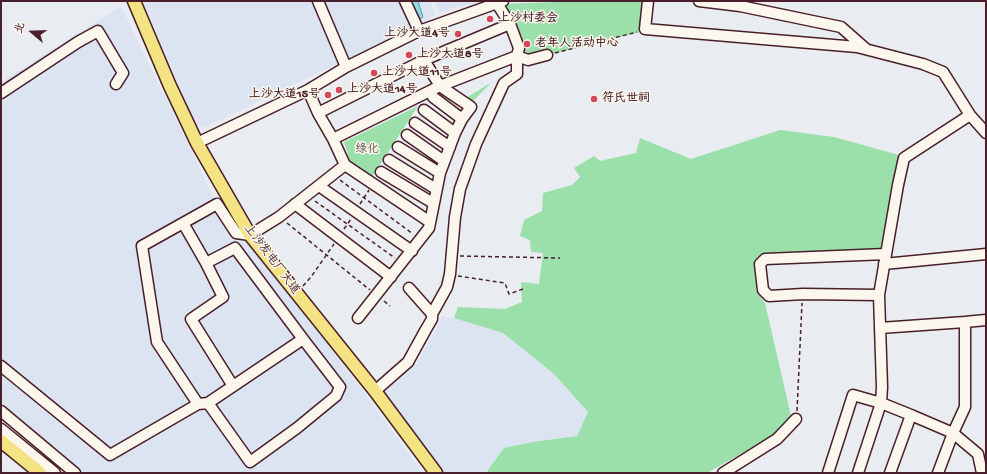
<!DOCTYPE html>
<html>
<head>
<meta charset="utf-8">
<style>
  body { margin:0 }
  #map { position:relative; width:987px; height:474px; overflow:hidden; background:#e9ecf0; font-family:"Gochi Hand","LXGW WenKai TC",sans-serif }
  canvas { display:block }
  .frame { position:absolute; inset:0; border:2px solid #4a1f2b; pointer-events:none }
  .north { position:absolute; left:12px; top:12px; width:40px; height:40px; -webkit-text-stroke:3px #fbf7ec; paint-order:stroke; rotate:289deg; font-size:11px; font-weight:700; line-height:16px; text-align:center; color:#4a1f2b }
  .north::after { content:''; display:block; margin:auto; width:14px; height:18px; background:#4a1f2b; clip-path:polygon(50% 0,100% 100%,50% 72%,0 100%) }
</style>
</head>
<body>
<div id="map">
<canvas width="987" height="474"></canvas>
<div class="frame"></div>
<div class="north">北</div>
</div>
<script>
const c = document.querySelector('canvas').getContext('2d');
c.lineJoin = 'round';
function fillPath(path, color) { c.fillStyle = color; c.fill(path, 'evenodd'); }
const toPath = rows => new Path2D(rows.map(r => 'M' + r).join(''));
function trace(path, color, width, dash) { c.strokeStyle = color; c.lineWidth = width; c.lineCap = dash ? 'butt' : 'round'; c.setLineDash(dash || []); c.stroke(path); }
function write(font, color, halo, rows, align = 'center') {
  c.font = font + ' "Gochi Hand","LXGW WenKai TC",sans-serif'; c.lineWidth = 3; c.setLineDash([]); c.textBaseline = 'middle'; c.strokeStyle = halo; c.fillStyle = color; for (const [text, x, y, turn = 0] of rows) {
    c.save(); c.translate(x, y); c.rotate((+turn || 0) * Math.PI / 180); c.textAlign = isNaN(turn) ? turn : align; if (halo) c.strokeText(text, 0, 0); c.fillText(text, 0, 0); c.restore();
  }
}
const built = toPath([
  [143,1,430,1,435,15,428,20,203,128,197,127],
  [434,1,481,1,439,13],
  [121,6,213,196,364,392,423,473,77,473,1,408,1,82],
  [441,316,454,318,503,333,554,374,588,412,577,436,533,442,488,470,488,473,445,473,384,393,417,363,441,320]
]);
const green = toPath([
  [584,1,648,1,645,29,640,32,528,60,517,56,500,4],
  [492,82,472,102,466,98],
  [418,106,372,177,350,161,344,142],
  [780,130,834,137,899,155,893,182,881,251,761,256,756,261,756,291,765,303,791,416,772,436,707,473,488,473,488,470,504,448,533,442,577,436,588,412,554,374,503,333,454,318,458,307,505,309,522,302,521,282,539,284,543,253,531,252,530,240,520,236,524,220,542,211,543,193,572,185,580,177,574,168,594,156,600,161,636,153,640,138,691,159]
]);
const water = toPath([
  [411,1,418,1,423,17,420,19,411,1]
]);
const path = toPath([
  [555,53,637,32],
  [340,180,413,234],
  [315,201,395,258],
  [360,204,369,190],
  [287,223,370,290],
  [344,229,351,219],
  [460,256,560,258],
  [458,276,505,283,509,294,523,289],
  [303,286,311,277,334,244],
  [384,301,390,306],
  [797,411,802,303]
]);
const minor = toPath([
  [318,1,346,67],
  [405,1,419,31],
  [648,1,645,29,857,47,923,64,943,72,970,115,986,133],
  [699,1,740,6,841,27,866,49],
  [1,93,78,42,98,31,123,73,116,84],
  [433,97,462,119],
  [424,110,455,133],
  [318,113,424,60,510,24],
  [415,123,450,147],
  [407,135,444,161],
  [333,139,440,86,517,56,528,60,547,55],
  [197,143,308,90,346,67,419,31,503,1],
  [398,147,440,173],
  [389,160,436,189],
  [345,165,430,222],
  [381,172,433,203],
  [319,186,412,251],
  [295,204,391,277],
  [183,223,206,263],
  [884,264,986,254],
  [409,288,432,314],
  [879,295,803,294,769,296,763,290,760,264,765,259,886,254],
  [358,318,429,228,440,173,455,133,462,119,471,107,440,86,424,60],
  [965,322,986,320],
  [880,328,965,322,965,407,953,433,978,454,982,473],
  [1,366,110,455,198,404,157,342,142,246,217,204,236,233,250,235,279,217,345,165,333,139,318,113,308,90],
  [375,391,408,362,425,331,432,319,432,314,447,287,450,274,455,217,460,189,476,144,504,83,517,74,517,56,519,48,510,24,498,5,498,1],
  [208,403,250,462,297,428,336,396,340,387,303,339],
  [198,404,208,403,303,339,235,248,206,263,223,297,191,319,233,386],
  [1,411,75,473],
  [911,415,953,433,938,473],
  [1,429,55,473],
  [723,473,777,439,796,419],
  [828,473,853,395,881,403,911,415,890,473],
  [858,473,881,403,882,387,879,295,898,185,904,158,970,115]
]);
const major = toPath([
  [134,1,170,86,197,143,250,235,375,391,436,473],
  [1,441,40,473]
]);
const markers = [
  [490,19,4,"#d1495b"],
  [458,34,4,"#d1495b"],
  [527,44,4,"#d1495b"],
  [409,55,4,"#d1495b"],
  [374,73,4,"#d1495b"],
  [339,90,4,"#d1495b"],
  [328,95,4,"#d1495b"],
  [594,99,4,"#d1495b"]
];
const poiNames = [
  ["上沙村委会",498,19],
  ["上沙大道4号",450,34,"right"],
  ["老年人活动中心",535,44],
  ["上沙大道8号",417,55],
  ["上沙大道11号",382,73],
  ["上沙大道14号",347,90],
  ["上沙大道15号",320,95,"right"],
  ["符氏世祠",602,99]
];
const parkNames = [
  ["绿化",367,150]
];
const streetNames = [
  ["上沙发电厂大道",271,260,53]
];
fillPath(built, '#dce4f2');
fillPath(green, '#9bdfab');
fillPath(water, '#8cdce7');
trace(water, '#72909c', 1);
trace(minor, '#4a1f2b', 13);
trace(major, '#4a1f2b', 15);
trace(path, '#4a1f2b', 1.5, [4, 3]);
trace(minor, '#fbf7ec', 10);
trace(major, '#f4e382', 12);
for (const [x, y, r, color] of markers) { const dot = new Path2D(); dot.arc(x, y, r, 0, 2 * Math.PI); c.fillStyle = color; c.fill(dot); trace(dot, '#fbf7ec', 1.5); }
write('bold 12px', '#4a1f2b', '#fbf7ec', poiNames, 'left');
write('12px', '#5e4f4b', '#fbf7ec', parkNames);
write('12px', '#4a1f2b', '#fbf7ec', streetNames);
</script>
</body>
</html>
